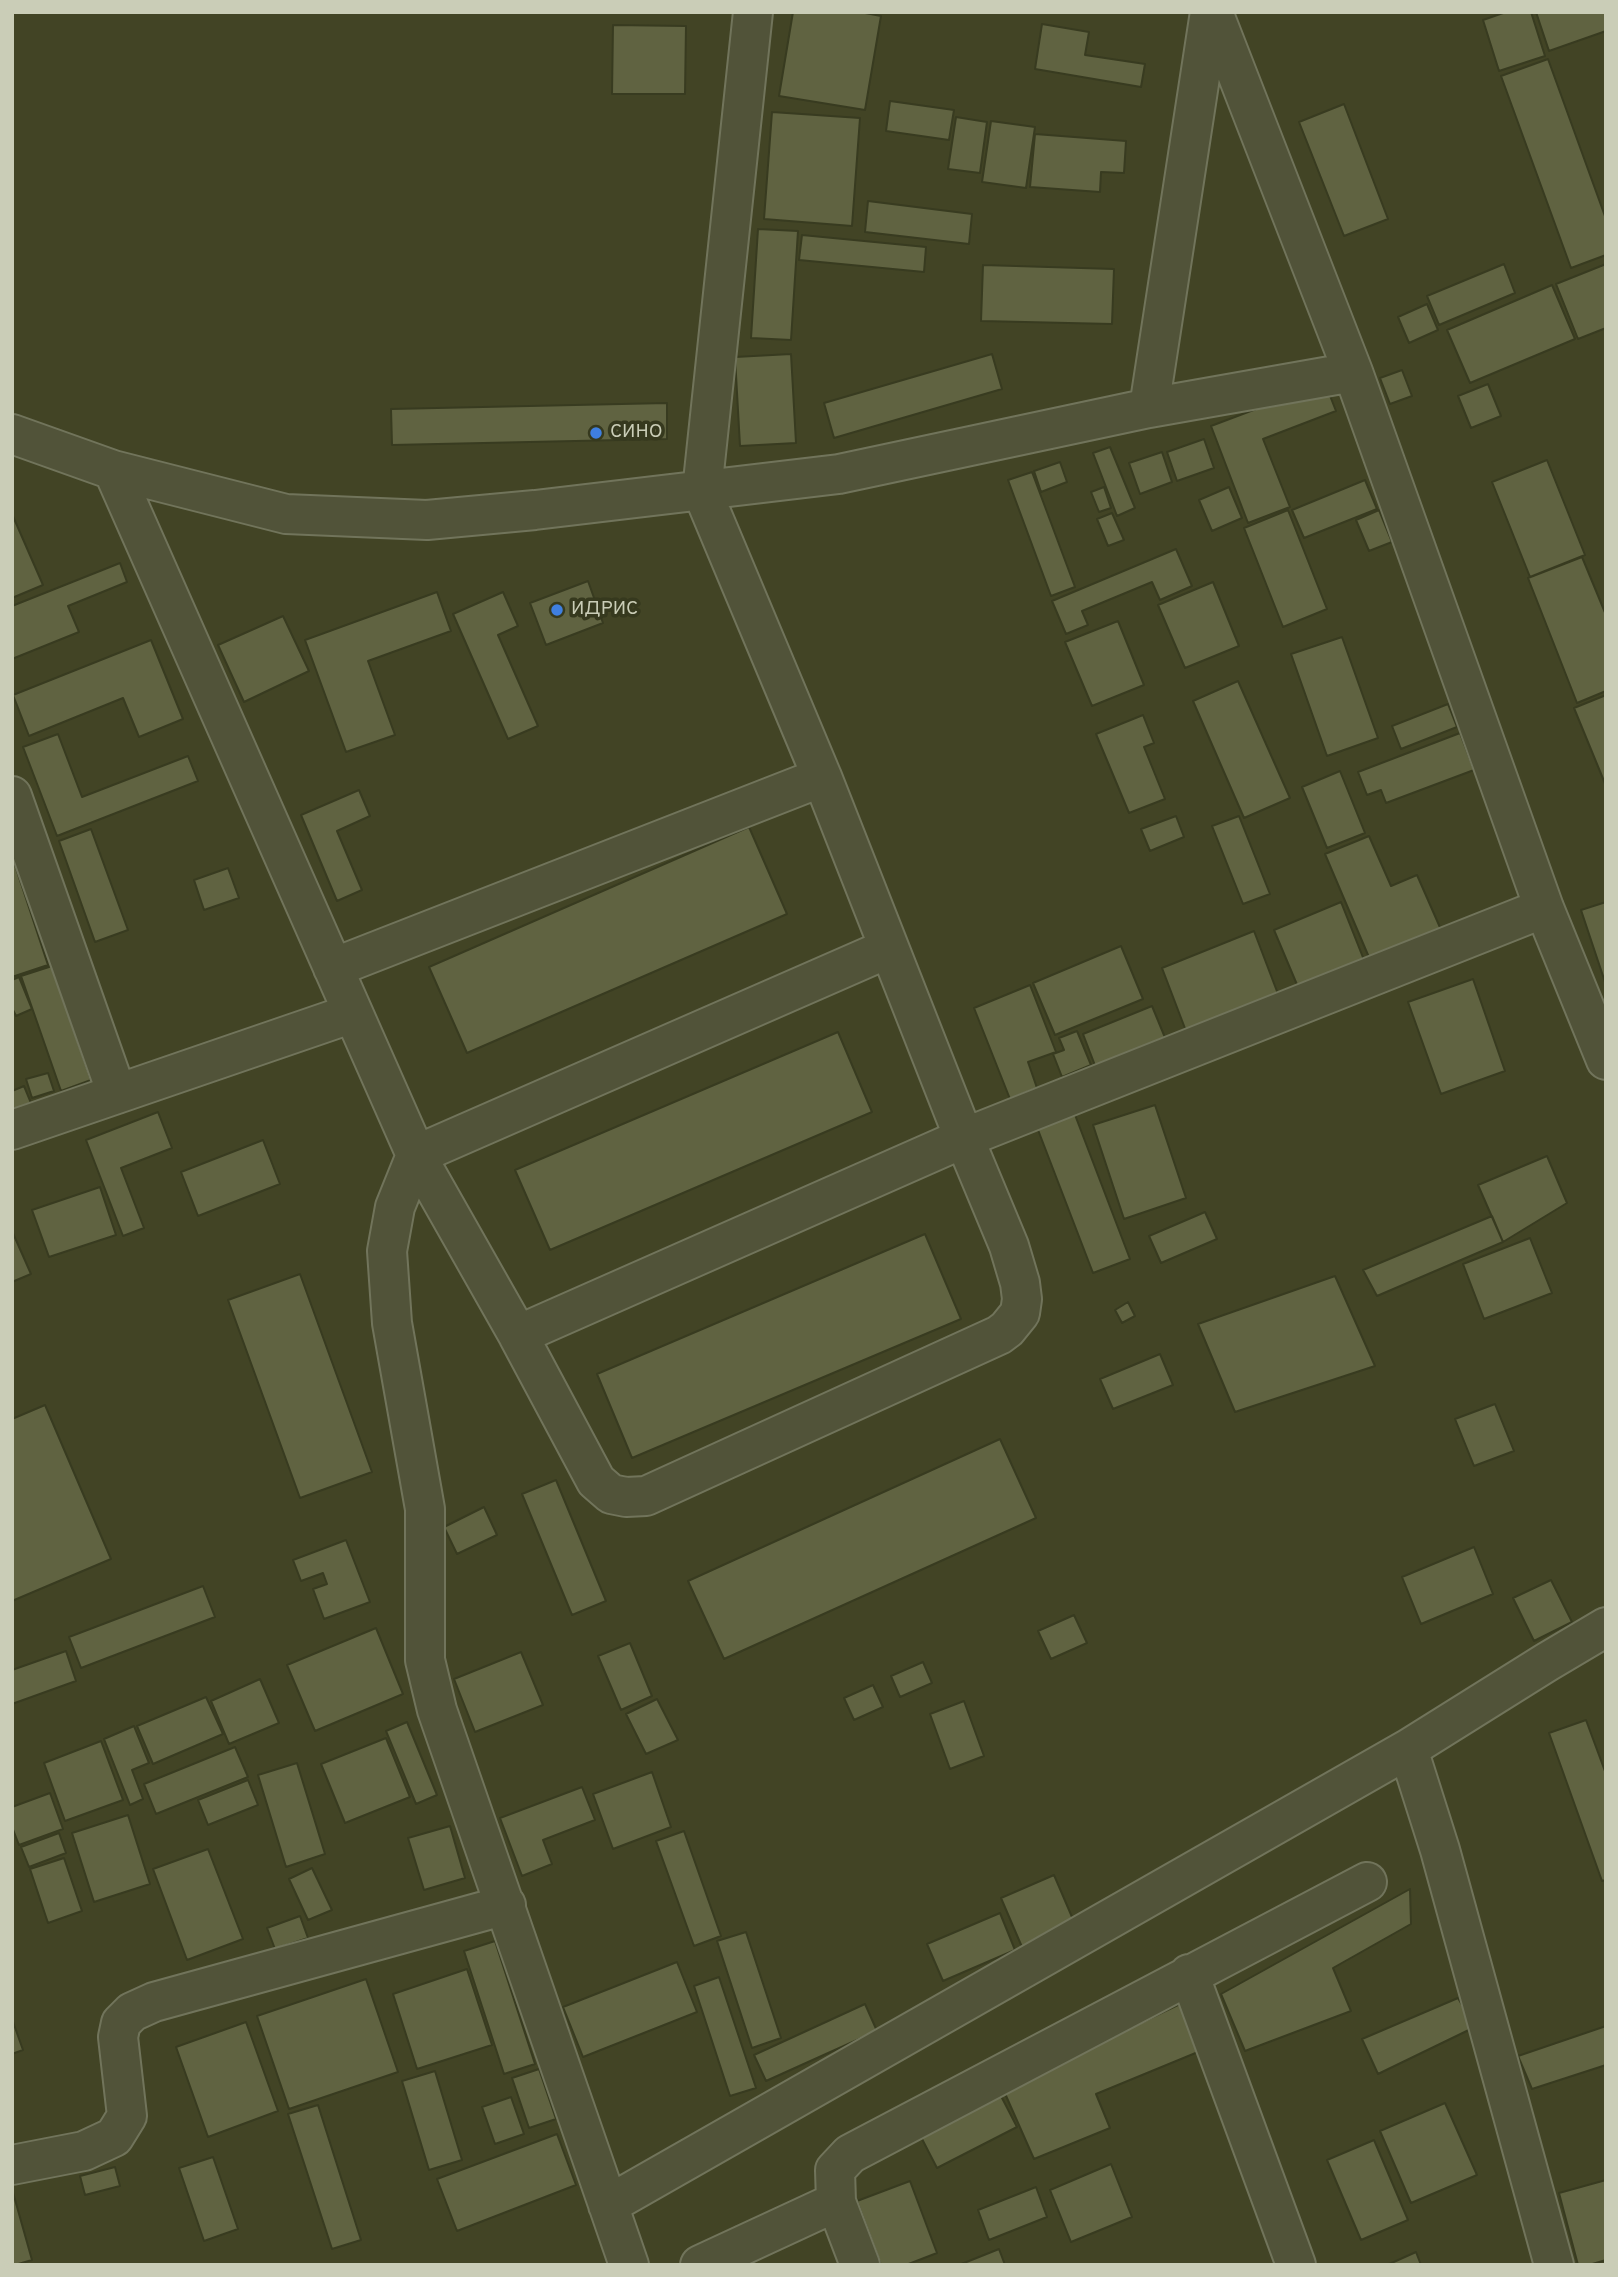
<!DOCTYPE html>
<html>
<head>
<meta charset="utf-8">
<style>
  body { margin:0 }
  #map { position:relative; width:1618px; height:2277px; overflow:hidden; background:#424425; font-family:Overpass,sans-serif }
  canvas { display:block }
  .frame { position:absolute; inset:0; border:14px solid #cacdb7; pointer-events:none }
</style>
</head>
<body>
<div id="map">
<canvas width="1618" height="2277"></canvas>
<div class="frame"></div>
</div>
<script>
const c = document.querySelector('canvas').getContext('2d');
c.lineJoin = 'round';
function fillPath(path, color) { c.fillStyle = color; c.fill(path, 'evenodd'); }
const toPath = rows => new Path2D(rows.map(r => 'M' + r).join(''));
function trace(path, color, width, dash) { c.strokeStyle = color; c.lineWidth = width; c.lineCap = dash ? 'butt' : 'round'; c.setLineDash(dash || []); c.stroke(path); }
function write(font, color, halo, rows, align = 'center') {
  c.font = font + ' Overpass,sans-serif'; c.lineWidth = 7; c.setLineDash([]); c.textBaseline = 'middle'; c.strokeStyle = halo; c.fillStyle = color; for (const [text, x, y, turn = 0] of rows) {
    c.save(); c.translate(x, y); c.rotate((+turn || 0) * Math.PI / 180); c.textAlign = isNaN(turn) ? turn : align; if (halo) c.strokeText(text, 0, 0); c.fillText(text, 0, 0); c.restore();
  }
}
const building = toPath([
  [793,12,860,12,881,16,865,110,779,96,793,12],
  [1506,12,1531,12,1545,56,1499,71,1483,20,1506,12],
  [1536,12,1606,12,1606,31,1549,51,1536,12],
  [1042,24,1089,32,1085,55,1145,64,1141,87,1035,69,1042,24],
  [613,25,686,26,685,94,612,94,613,25],
  [1548,59,1606,219,1606,255,1571,268,1501,76,1548,59],
  [890,101,954,110,949,140,886,131,890,101],
  [1344,104,1388,219,1344,236,1299,122,1344,104],
  [772,112,860,118,852,226,764,219,772,112],
  [956,117,987,122,980,173,948,169,956,117],
  [991,121,1035,127,1026,188,982,182,991,121],
  [1035,134,1126,141,1124,173,1101,172,1100,192,1030,187,1035,134],
  [868,201,972,214,969,244,865,232,868,201],
  [758,229,798,231,791,340,751,338,758,229],
  [802,235,926,247,924,272,799,260,802,235],
  [1504,264,1515,293,1439,325,1427,296,1504,264],
  [1606,264,1606,328,1578,339,1556,284,1606,264],
  [983,265,1114,269,1112,324,981,321,983,265],
  [1552,285,1575,339,1470,383,1447,330,1552,285],
  [1427,304,1438,330,1409,343,1398,317,1427,304],
  [791,354,796,443,740,446,735,357,791,354],
  [992,354,1002,389,834,438,824,403,992,354],
  [1402,370,1412,396,1390,404,1380,378,1402,370],
  [1325,383,1336,411,1263,439,1290,507,1248,523,1211,426,1325,383],
  [1488,384,1501,416,1471,428,1458,396,1488,384],
  [667,403,667,439,392,445,391,409,667,403],
  [1204,439,1214,468,1177,481,1167,452,1204,439],
  [1110,447,1135,508,1117,516,1093,453,1110,447],
  [1162,452,1172,482,1140,494,1129,463,1162,452],
  [1547,460,1585,555,1530,577,1492,482,1547,460],
  [1060,462,1067,482,1041,492,1034,471,1060,462],
  [1032,472,1075,587,1051,596,1008,480,1032,472],
  [1365,480,1377,509,1304,538,1292,510,1365,480],
  [1104,487,1111,508,1099,512,1091,492,1104,487],
  [1229,487,1242,518,1212,531,1199,500,1229,487],
  [1288,510,1327,609,1283,627,1244,528,1288,510],
  [1379,510,1392,542,1369,551,1356,520,1379,510],
  [1112,513,1124,540,1108,546,1097,519,1112,513],
  [12,514,43,585,12,598,12,514],
  [1176,549,1192,586,1160,600,1152,582,1082,611,1088,625,1066,634,1052,601,1176,549],
  [1582,557,1606,615,1606,691,1577,703,1528,578,1582,557],
  [120,563,127,582,68,606,79,632,12,659,12,606,120,563],
  [588,581,603,623,546,645,530,603,588,581],
  [1213,582,1239,646,1185,668,1158,605,1213,582],
  [437,592,451,631,368,661,395,735,346,752,305,640,437,592],
  [503,592,518,626,498,635,538,726,508,739,453,614,503,592],
  [283,616,309,671,244,702,218,645,283,616],
  [1118,621,1144,685,1092,706,1065,642,1118,621],
  [1342,637,1378,738,1327,756,1291,654,1342,637],
  [151,640,183,719,139,737,123,698,29,736,13,695,151,640],
  [1238,681,1290,798,1244,818,1193,701,1238,681],
  [1606,695,1606,786,1574,708,1606,695],
  [1448,704,1457,727,1401,749,1392,726,1448,704],
  [1143,715,1154,743,1144,747,1165,799,1129,813,1096,734,1143,715],
  [1460,733,1474,770,1386,803,1381,790,1367,795,1358,772,1460,733],
  [58,734,82,797,188,756,198,781,57,836,23,747,58,734],
  [1340,771,1365,833,1327,848,1302,787,1340,771],
  [359,790,370,816,337,831,362,890,337,901,301,815,359,790],
  [1176,816,1184,837,1150,851,1141,829,1176,816],
  [1239,816,1270,894,1243,904,1212,826,1239,816],
  [749,827,787,914,467,1053,429,967,749,827],
  [91,829,128,930,95,942,59,841,91,829],
  [1369,836,1391,886,1417,875,1442,932,1371,962,1325,854,1369,836],
  [12,856,48,965,12,977,12,856],
  [228,868,239,898,204,910,194,880,228,868],
  [1341,902,1364,960,1298,987,1274,930,1341,902],
  [1606,902,1606,982,1605,982,1581,910,1606,902],
  [1254,931,1278,994,1186,1031,1162,968,1254,931],
  [1121,946,1143,999,1055,1035,1033,983,1121,946],
  [52,966,91,1080,61,1091,21,976,52,966],
  [19,977,32,1009,16,1016,12,1008,12,980,19,977],
  [1473,979,1505,1071,1441,1094,1408,1002,1473,979],
  [1030,985,1056,1052,1028,1062,1037,1088,1010,1099,974,1008,1030,985],
  [1152,1006,1166,1040,1096,1068,1083,1034,1152,1006],
  [1077,1031,1091,1065,1062,1077,1053,1054,1064,1050,1059,1038,1077,1031],
  [838,1032,872,1112,550,1250,515,1170,838,1032],
  [48,1073,54,1091,32,1098,26,1079,48,1073],
  [24,1086,31,1103,12,1110,12,1091,24,1086],
  [1155,1105,1186,1198,1124,1219,1093,1125,1155,1105],
  [1072,1107,1130,1259,1093,1273,1035,1122,1072,1107],
  [158,1112,172,1148,121,1168,144,1228,123,1236,86,1140,158,1112],
  [263,1140,280,1184,198,1216,181,1172,263,1140],
  [1547,1156,1567,1203,1503,1242,1478,1185,1547,1156],
  [100,1187,116,1235,49,1257,32,1210,100,1187],
  [1205,1212,1217,1239,1161,1263,1149,1236,1205,1212],
  [1492,1216,1503,1242,1377,1296,1363,1270,1492,1216],
  [12,1231,31,1274,12,1282,12,1231],
  [925,1234,961,1319,632,1458,597,1374,925,1234],
  [1530,1238,1552,1293,1484,1319,1463,1264,1530,1238],
  [300,1274,372,1472,300,1498,228,1300,300,1274],
  [1335,1276,1375,1366,1235,1412,1198,1324,1335,1276],
  [1128,1302,1135,1316,1122,1323,1115,1310,1128,1302],
  [1160,1354,1173,1385,1113,1409,1100,1379,1160,1354],
  [1495,1404,1514,1451,1474,1466,1455,1419,1495,1404],
  [45,1405,111,1559,12,1601,12,1419,45,1405],
  [1000,1439,1036,1518,724,1659,688,1581,1000,1439],
  [556,1480,606,1601,572,1615,522,1494,556,1480],
  [484,1507,497,1535,457,1554,444,1527,484,1507],
  [346,1540,370,1602,324,1619,313,1589,327,1584,323,1573,301,1581,293,1560,346,1540],
  [1474,1547,1493,1594,1421,1624,1402,1577,1474,1547],
  [1551,1580,1572,1622,1534,1641,1513,1598,1551,1580],
  [203,1586,215,1617,81,1668,69,1637,203,1586],
  [1074,1615,1087,1643,1051,1659,1038,1631,1074,1615],
  [376,1628,403,1694,315,1731,287,1665,376,1628],
  [630,1643,652,1696,621,1710,598,1656,630,1643],
  [66,1651,76,1681,12,1704,12,1670,66,1651],
  [521,1652,543,1705,475,1732,454,1679,521,1652],
  [923,1662,932,1683,900,1697,891,1676,923,1662],
  [260,1679,279,1723,229,1744,211,1701,260,1679],
  [873,1685,883,1707,854,1720,844,1698,873,1685],
  [206,1697,223,1734,153,1764,137,1726,206,1697],
  [657,1699,678,1740,646,1754,626,1714,657,1699],
  [964,1701,984,1756,950,1769,930,1714,964,1701],
  [1586,1720,1606,1774,1606,1880,1602,1881,1549,1733,1586,1720],
  [407,1722,437,1795,416,1804,386,1731,407,1722],
  [134,1726,149,1763,132,1770,143,1799,130,1805,104,1739,134,1726],
  [386,1738,410,1797,345,1823,321,1764,386,1738],
  [101,1741,123,1800,65,1821,44,1763,101,1741],
  [235,1747,248,1777,156,1814,144,1784,235,1747],
  [297,1763,325,1854,286,1867,258,1775,297,1763],
  [652,1772,671,1827,613,1849,593,1794,652,1772],
  [248,1780,258,1805,208,1825,198,1800,248,1780],
  [582,1787,595,1820,543,1840,552,1864,522,1876,500,1818,582,1787],
  [50,1793,63,1829,19,1845,12,1827,12,1807,50,1793],
  [128,1815,150,1884,94,1902,72,1833,128,1815],
  [450,1826,465,1878,424,1890,408,1838,450,1826],
  [684,1831,721,1936,694,1946,656,1841,684,1831],
  [59,1833,66,1853,29,1867,21,1847,59,1833],
  [208,1849,243,1939,187,1960,153,1869,208,1849],
  [64,1858,82,1911,48,1923,30,1869,64,1858],
  [312,1868,332,1910,308,1920,289,1879,312,1868],
  [1054,1875,1075,1924,1022,1947,1001,1898,1054,1875],
  [1410,1889,1411,1924,1333,1968,1351,2011,1245,2051,1221,1994,1410,1889],
  [1000,1913,1015,1950,943,1981,927,1944,1000,1913],
  [300,1916,308,1938,275,1949,267,1928,300,1916],
  [746,1932,781,2038,752,2048,717,1941,746,1932],
  [495,1941,535,2064,504,2074,464,1951,495,1941],
  [677,1962,697,2012,583,2057,563,2007,677,1962],
  [467,1969,492,2045,417,2069,393,1994,467,1969],
  [719,1977,756,2088,730,2096,694,1986,719,1977],
  [366,1979,398,2072,289,2109,257,2016,366,1979],
  [1458,1998,1475,2027,1378,2074,1362,2039,1458,1998],
  [865,2004,877,2031,766,2081,754,2055,865,2004],
  [1180,2004,1198,2052,1096,2094,1110,2128,1034,2159,1003,2089,1180,2004],
  [12,2019,23,2050,12,2054,12,2019],
  [246,2022,278,2111,208,2137,176,2047,246,2022],
  [1606,2026,1606,2065,1532,2089,1518,2056,1606,2026],
  [539,2069,556,2119,529,2128,512,2078,539,2069],
  [435,2071,462,2160,429,2170,402,2081,435,2071],
  [1001,2096,1017,2127,937,2168,921,2137,1001,2096],
  [511,2097,524,2134,495,2144,482,2107,511,2097],
  [1445,2103,1477,2175,1411,2203,1380,2131,1445,2103],
  [318,2105,361,2240,332,2249,288,2114,318,2105],
  [557,2134,576,2185,457,2231,437,2179,557,2134],
  [1374,2140,1408,2220,1361,2240,1327,2160,1374,2140],
  [213,2157,238,2229,204,2241,179,2168,213,2157],
  [1111,2164,1132,2217,1071,2242,1050,2190,1111,2164],
  [115,2167,120,2186,85,2195,80,2176,115,2167],
  [1606,2180,1606,2260,1589,2265,1578,2265,1559,2193,1606,2180],
  [910,2181,937,2253,906,2265,881,2265,857,2201,910,2181],
  [1036,2187,1047,2217,989,2240,978,2210,1036,2187],
  [12,2189,32,2260,15,2265,12,2265,12,2189],
  [999,2249,1005,2265,959,2265,999,2249],
  [1416,2252,1421,2265,1387,2265,1416,2252]
]);
const minor = toPath([
  [1213,12,1353,372,1544,908,1606,1060],
  [1149,408,1353,372],
  [12,434,113,470,286,514,427,520,535,510,839,474,1149,408,1210,12],
  [113,470,416,1155,518,1335,596,1481,611,1494,626,1497,646,1496,999,1335,1007,1329,1020,1313,1022,1299,1020,1283,1009,1246,964,1138,822,777,702,491,753,12],
  [12,796,117,1094],
  [333,968,822,777],
  [12,1130,353,1013],
  [518,1335,964,1138,1544,908],
  [1189,1974,1296,2265],
  [12,2165,84,2151,114,2137,127,2116,118,2037,121,2023,132,2012,154,2002,506,1905],
  [836,2202,860,2265],
  [608,2205,1408,1749],
  [629,2265,437,1710,425,1660,425,1509,392,1323,387,1251,395,1207,416,1155,889,948],
  [700,2265,836,2202,835,2170,850,2154,1367,1882],
  [1554,2265,1440,1850,1408,1749,1547,1662,1606,1627]
]);
const markers = [
  [596,433,7,"#3f7fe0"],
  [557,610,7,"#3f7fe0"]
];
const poiNames = [
  ["СИНО",610,433],
  ["ИДРИС",571,610]
];
fillPath(building, '#606341');
trace(building, '#383b20', 2);
trace(minor, '#71745b', 42);
trace(minor, '#515339', 38);
for (const [x, y, r, color] of markers) { const dot = new Path2D(); dot.arc(x, y, r, 0, 2 * Math.PI); c.fillStyle = color; c.fill(dot); trace(dot, '#36391e', 2.5); }
write('19px', '#cacdb7', '#36391e', poiNames, 'left');
</script>
</body>
</html>
